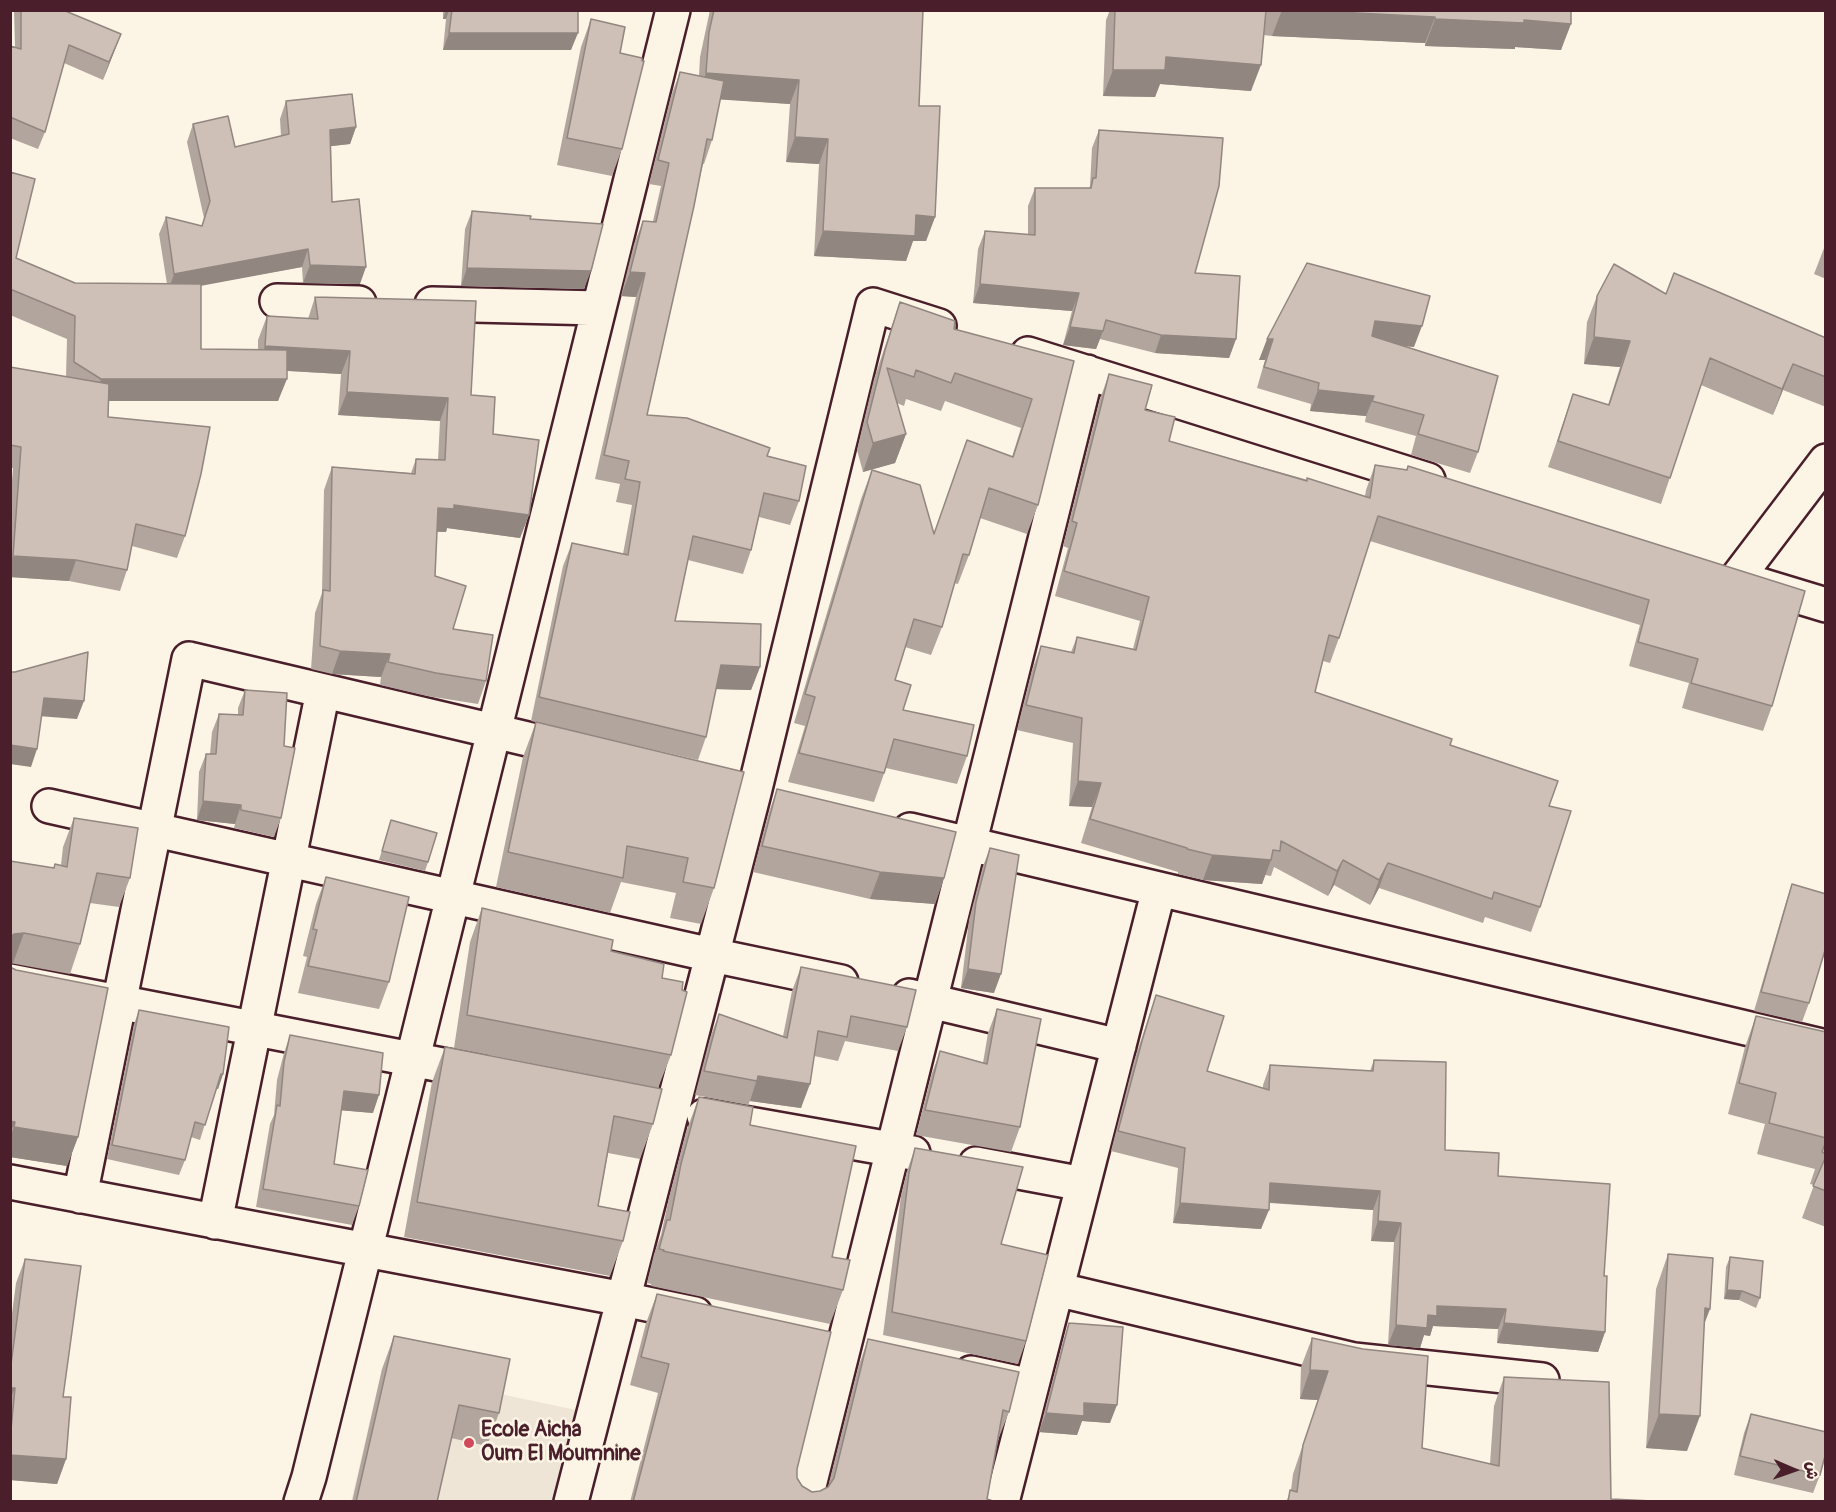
<!DOCTYPE html>
<html>
<head>
<meta charset="utf-8">
<style>
  body { margin:0 }
  #map { position:relative; width:1836px; height:1512px; overflow:hidden; background:#fcf5e5; font-family:Pangolin,"Playpen Sans Arabic",sans-serif }
  canvas { display:block }
  .frame { position:absolute; inset:0; border:12px solid #4a1f2b; pointer-events:none }
  .north { position:absolute; left:1764px; top:1440px; width:60px; height:60px; -webkit-text-stroke:4px #fcf5e5; paint-order:stroke; rotate:92deg; font-size:16px; font-weight:700; line-height:24px; text-align:center; color:#4a1f2b }
  .north::after { content:''; display:block; margin:auto; width:21px; height:27px; background:#4a1f2b; clip-path:polygon(50% 0,100% 100%,50% 72%,0 100%) }
</style>
</head>
<body>
<div id="map">
<canvas width="1836" height="1512"></canvas>
<div class="frame"></div>
<div class="north">ش</div>
</div>
<script>
const c = document.querySelector('canvas').getContext('2d');
c.lineJoin = 'round';
function fillPath(path, color) { c.fillStyle = color; c.fill(path, 'evenodd'); }
const toPath = rows => new Path2D(rows.map(r => 'M' + r).join(''));
function trace(path, color, width, dash) { c.strokeStyle = color; c.lineWidth = width; c.lineCap = dash ? 'butt' : 'round'; c.setLineDash(dash || []); c.stroke(path); }
function write(font, color, halo, rows, align = 'center') {
  c.font = font + ' Pangolin,sans-serif'; c.lineWidth = 5; c.setLineDash([]); c.textBaseline = 'middle'; c.strokeStyle = halo; c.fillStyle = color; for (const [text, x, y, turn = 0] of rows) {
    c.save(); c.translate(x, y); c.rotate((+turn || 0) * Math.PI / 180); c.textAlign = isNaN(turn) ? turn : align; if (halo) c.strokeText(text, 0, 0); c.fillText(text, 0, 0); c.restore();
  }
}
const built = toPath([
  [382,1369,581,1411,559,1501,351,1502]
]);
const minor = toPath([
  [277,301,359,303],
  [432,304,599,308],
  [1028,354,1428,480],
  [1737,578,1826,461],
  [1760,585,1826,605],
  [49,806,712,955,841,982],
  [910,830,1826,1047],
  [10,981,483,1073],
  [909,996,1119,1046],
  [704,1116,913,1153],
  [976,1164,1083,1184],
  [10,1182,623,1299,695,1314],
  [80,1196,189,659,574,750],
  [215,1222,323,691],
  [1056,1289,1354,1360,1542,1380],
  [971,1373,1031,1386],
  [301,1502,309,1477,673,10],
  [571,1502,754,793,873,305,939,326],
  [805,1502,1087,372],
  [1002,1502,1159,889]
]);
const wall = toPath([
  [14,10,63,10,121,34,103,80,64,63,45,132,38,149,10,138,10,46,15,47],
  [443,10,578,10,571,50,443,50,446,19,443,19],
  [710,10,923,10,919,106,935,217,926,241,913,241,906,261,814,256,819,164,786,162,790,104,720,99,712,140,704,164,703,164,647,415,767,456,799,501,790,525,759,517,751,550,743,574,688,560,675,621,760,667,751,690,716,689,706,737,698,760,531,721,563,566,572,543,623,554,632,505,616,502,620,484,595,479,636,297,621,296,634,244,643,221,653,221,661,186,649,184,671,96,680,72,699,76,700,57],
  [1110,10,1571,10,1561,50,1515,47,1515,49,1425,46,1425,43,1272,36,1263,35,1251,91,1160,84,1155,97,1103,96,1106,20],
  [591,19,620,53,642,61,622,149,612,176,557,165,581,47],
  [286,101,356,127,350,144,331,146,332,202,360,284,303,283,302,267,201,285,201,349,258,350,258,340,267,316,308,319,315,297,471,395,493,434,529,515,520,538,447,528,446,532,437,532,435,576,453,629,486,681,478,704,427,696,380,685,381,677,332,674,311,669,315,613,322,593,324,490,332,467,411,473,416,459,438,460,440,421,338,415,341,374,287,371,278,401,109,401,108,417,185,536,177,558,132,546,127,570,120,591,69,581,10,577,10,505,13,468,10,468,10,367,66,377,67,339,10,315,10,172,16,258,75,283,167,284,159,234,166,217,202,226,204,218,187,142,193,124,235,147,281,136,280,119],
  [1099,130,1195,273,1236,339,1229,358,1155,353,1100,339,1096,349,1063,345,1072,311,973,303,978,249,985,231,1028,235,1028,206,1035,188,1089,188,1090,186,1092,148],
  [472,211,530,219,584,289,461,286,465,229],
  [1826,243,1826,279,1814,274],
  [1307,263,1414,347,1402,346,1478,452,1470,473,1411,455,1416,436,1365,422,1366,416,1310,411,1311,404,1257,388,1265,360,1259,360],
  [1666,294,1826,338,1826,407,1783,390,1773,415,1701,385,1661,504,1548,467,1573,394,1608,405,1620,367,1584,364,1587,322,1597,296],
  [900,302,954,329,1074,361,1038,505,1027,534,980,518,969,555,958,584,954,583,942,627,931,655,905,647,895,680,903,710,967,756,957,784,886,768,874,802,788,782,805,726,794,723,861,499,872,470,934,533,1012,457,1021,428,945,401,941,411,906,399,904,406,897,403,906,434,895,463,863,472,857,450,874,379],
  [1109,374,1145,410,1169,441,1365,496,1366,490,1375,465,1805,591,1772,706,1763,731,1682,708,1689,683,1629,666,1640,625,1370,541,1339,638,1330,663,1323,661,1315,692,1450,745,1549,806,1540,907,1531,932,1485,917,1483,923,1379,888,1370,905,1334,885,1328,896,1274,867,1271,876,1265,875,1262,884,1203,880,1178,874,1178,872,1081,843,1092,807,1069,806,1073,743,1017,730,1032,670,1041,646,1071,652,1077,637,1133,649,1140,621,1055,596,1068,548,1063,546,1100,399],
  [245,690,284,746,281,818,274,837,234,828,235,824,197,820,199,772,206,754,210,754,212,732,219,714,238,715,238,708],
  [536,722,744,772,714,888,701,924,670,918,676,893,621,882,610,913,496,887,523,757],
  [777,789,944,878,935,904,870,899,753,872,768,815],
  [74,818,130,878,119,907,90,903,80,944,70,974,10,963,10,861,54,868,55,864,61,865,63,847],
  [391,820,428,862,425,871,379,860],
  [990,848,994,993,961,988,969,920,983,866],
  [326,877,389,982,379,1009,298,993,307,957,303,956,316,904],
  [1792,884,1809,1003,1802,1022,1754,1011,1786,902],
  [482,908,611,951,662,978,671,1055,658,1088,454,1048,470,942],
  [10,967,78,1137,67,1166,10,1157],
  [801,967,907,1027,898,1051,845,1041,838,1061,814,1056,801,1108,750,1101,748,1105,695,1095,710,1038,719,1014,783,1036,792,991],
  [1156,995,1207,1071,1263,1088,1263,1085,1270,1065,1370,1071,1374,1060,1445,1150,1498,1176,1604,1276,1605,1332,1598,1352,1497,1343,1498,1329,1433,1326,1430,1336,1424,1335,1420,1348,1388,1345,1394,1242,1371,1241,1373,1210,1269,1203,1261,1229,1173,1223,1178,1168,1111,1151,1134,1061],
  [997,1009,1020,1127,1011,1152,916,1135,931,1076,940,1051,983,1063,988,1033],
  [139,1010,223,1074,218,1089,216,1088,200,1140,191,1137,185,1160,179,1175,107,1159,134,1024],
  [1756,1016,1826,1032,1826,1227,1802,1218,1814,1185,1810,1184,1815,1169,1757,1154,1765,1124,1728,1114,1745,1047],
  [290,1035,373,1113,341,1110,334,1164,359,1206,352,1225,256,1207,270,1124,274,1115,277,1080,284,1053],
  [445,1047,653,1124,640,1159,608,1153,598,1206,623,1241,610,1276,404,1237,432,1082],
  [699,1097,750,1125,832,1257,843,1290,830,1324,651,1286,651,1284,647,1283,654,1254,661,1235,669,1198,686,1132],
  [915,1148,1001,1244,1026,1341,1018,1364,883,1335,901,1196,907,1171],
  [1668,1254,1687,1451,1646,1448,1656,1289],
  [1730,1257,1760,1298,1756,1308,1739,1300,1724,1299,1726,1267],
  [25,1259,63,1397,66,1459,57,1484,10,1480,10,1329,16,1283],
  [657,1294,797,1469,797,1478,802,1486,812,1492,820,1491,828,1487,858,1368,868,1339,1009,1412,998,1440,987,1499,996,1502,630,1502,658,1393,630,1385,646,1323],
  [1069,1323,1110,1423,1082,1421,1077,1435,1039,1432,1063,1341],
  [394,1336,499,1413,487,1446,451,1438,437,1502,352,1502,382,1369],
  [1312,1338,1422,1448,1490,1464,1494,1406,1504,1377,1611,1499,1674,1502,1286,1502,1291,1490,1293,1474,1318,1400,1300,1399,1301,1367],
  [1751,1414,1820,1475,1813,1493,1734,1475,1744,1433]
]);
const shadedWall = toPath([
  [446,10,449,10,446,19,443,19],
  [1282,10,1299,10,1435,17,1425,43,1272,36],
  [1435,19,1524,20,1571,24,1561,50,1515,47,1515,49,1425,46],
  [449,33,578,33,571,50,443,50],
  [121,34,114,52,103,80,109,62],
  [1166,57,1261,65,1251,91,1160,84,1155,97,1103,96,1113,70],
  [706,73,799,80,790,104,697,98],
  [356,127,350,144,324,147,330,130],
  [795,137,828,139,819,164,786,162],
  [916,215,935,217,926,241,913,241,906,261,814,256,823,231],
  [308,249,302,267,168,292,174,274],
  [310,265,366,267,360,284,303,283],
  [467,268,591,271,584,289,461,286],
  [630,272,645,273,636,297,621,296],
  [980,284,1079,293,1072,311,973,303],
  [1375,321,1422,326,1414,347,1368,342],
  [1070,327,1103,331,1096,349,1063,345],
  [1161,335,1236,339,1229,358,1155,353],
  [1594,337,1630,341,1620,367,1584,364],
  [1267,339,1273,339,1265,360,1259,360],
  [265,346,350,351,341,374,257,369],
  [1793,364,1783,390,1773,415,1782,389],
  [101,379,287,379,278,401,93,401],
  [1318,390,1374,396,1366,416,1310,411],
  [347,392,448,398,440,421,338,415],
  [906,434,895,463,863,472,873,443],
  [454,505,529,515,520,538,447,528,446,532,429,531,438,508],
  [13,556,76,560,69,581,10,577,10,563],
  [340,651,390,654,381,677,332,674],
  [721,665,760,667,751,690,713,689],
  [44,698,84,701,77,719,38,716],
  [10,745,37,749,31,767,10,764],
  [1078,781,1101,783,1092,807,1069,806],
  [203,801,241,805,235,824,197,820],
  [1212,855,1271,860,1262,884,1203,880],
  [1343,860,1334,885,1328,896,1337,871],
  [1388,863,1379,888,1370,905,1379,880],
  [880,872,944,878,935,904,870,899],
  [24,933,13,963,10,963,10,937,14,934],
  [968,969,1001,974,994,993,961,988],
  [221,1074,223,1074,218,1089,215,1088],
  [758,1076,810,1084,801,1108,750,1101],
  [344,1091,379,1095,373,1113,337,1110],
  [10,1121,15,1122,10,1134],
  [14,1127,78,1137,67,1166,10,1157,10,1137],
  [1270,1183,1380,1191,1373,1210,1263,1202],
  [1180,1203,1269,1210,1261,1229,1173,1223],
  [1378,1221,1401,1223,1394,1242,1371,1241],
  [1727,1290,1742,1291,1739,1300,1724,1299],
  [1437,1306,1506,1309,1498,1329,1433,1326,1430,1336,1424,1335,1420,1348,1388,1345,1396,1325,1428,1315],
  [1705,1308,1710,1309,1697,1343],
  [1504,1323,1605,1332,1598,1352,1497,1343],
  [1310,1370,1328,1371,1318,1400,1300,1399],
  [10,1388,15,1388,10,1400],
  [1084,1403,1117,1405,1110,1423,1082,1421,1077,1435,1039,1432,1046,1413],
  [1659,1414,1700,1416,1687,1451,1646,1448],
  [10,1455,66,1459,57,1484,10,1480]
]);
const building = toPath([
  [21,10,63,10,121,34,109,62,69,45,45,132,10,117,10,46,21,49,21,10],
  [452,10,578,10,578,33,449,33,452,10],
  [714,10,923,10,919,106,940,106,935,217,916,215,915,236,823,231,828,139,795,137,799,80,706,73,709,32,714,10],
  [1115,10,1266,10,1261,65,1166,57,1165,70,1113,70,1115,10],
  [1299,10,1571,10,1571,24,1524,20,1524,23,1435,19,1435,17,1299,10],
  [591,19,625,27,620,53,642,58,642,61,644,61,622,149,567,138,591,19],
  [680,72,724,81,712,140,707,139,694,206,647,415,687,418,770,448,767,456,806,466,799,501,764,493,751,550,693,536,675,621,761,624,760,667,721,665,706,737,539,697,572,543,628,555,640,482,625,479,629,461,604,455,645,273,630,272,643,221,656,222,669,163,658,160,680,72],
  [352,94,356,127,330,130,332,202,359,199,366,267,310,265,308,249,174,274,166,217,202,226,210,201,193,124,228,116,235,147,289,134,286,101,352,94],
  [1099,130,1223,138,1219,186,1195,273,1240,276,1236,339,1161,335,1106,320,1103,331,1070,327,1079,293,980,284,985,231,1035,235,1035,188,1091,188,1093,178,1096,178,1099,130],
  [10,172,35,179,16,258,75,283,201,284,201,349,287,350,287,379,101,379,74,362,75,316,10,289,10,172],
  [472,211,531,216,530,219,603,224,591,271,467,268,472,211],
  [1307,263,1430,296,1422,326,1375,321,1372,336,1498,376,1478,452,1418,434,1424,415,1372,401,1374,396,1318,390,1319,383,1264,367,1273,339,1267,339,1307,263],
  [1614,264,1666,294,1674,273,1826,338,1826,377,1793,364,1782,389,1710,358,1670,478,1558,441,1573,394,1609,405,1630,341,1594,337,1597,296,1614,264],
  [315,297,476,301,471,395,495,397,493,434,539,440,529,515,454,505,454,509,438,508,435,576,466,586,453,629,493,635,486,681,436,673,388,662,390,654,340,651,320,646,323,590,330,591,332,467,415,474,416,459,445,460,448,398,347,392,350,351,265,346,267,316,318,319,315,297],
  [900,302,955,321,954,329,1074,361,1038,505,989,488,969,555,963,554,942,627,914,619,895,680,911,685,903,710,974,725,967,756,894,739,884,773,799,753,815,697,805,694,872,470,920,485,934,534,967,440,1013,457,1032,399,955,373,951,383,916,370,914,377,887,368,906,434,873,443,867,422,885,350,900,302],
  [10,367,109,384,108,417,210,427,201,474,185,536,136,524,127,570,76,560,13,556,21,447,10,445,10,367],
  [1109,374,1152,385,1145,410,1175,417,1169,441,1307,481,1307,478,1370,498,1375,465,1407,470,1408,466,1805,591,1772,706,1691,683,1698,659,1638,642,1649,600,1378,516,1339,638,1329,635,1315,692,1452,739,1450,745,1558,781,1549,806,1571,811,1540,907,1494,892,1492,899,1388,863,1379,880,1343,860,1337,871,1281,841,1280,851,1273,850,1271,860,1212,855,1187,849,1187,848,1090,819,1101,783,1078,781,1082,718,1026,705,1041,646,1074,653,1077,637,1136,650,1149,597,1064,571,1077,523,1072,521,1109,374],
  [88,652,84,701,44,698,37,749,10,745,10,672,15,672,88,652],
  [245,690,287,693,284,746,295,748,281,818,241,810,241,805,203,801,206,754,216,754,219,714,243,715,245,690],
  [536,722,744,772,714,888,683,882,688,858,627,846,623,878,508,852,536,722],
  [777,789,956,832,944,878,880,872,762,846,777,789],
  [74,818,138,828,130,878,97,873,80,944,24,933,14,934,10,937,10,861,54,868,55,864,67,867,74,818],
  [391,820,437,833,428,862,382,851,391,820],
  [990,848,1019,855,1001,974,968,969,976,902,990,848],
  [326,877,409,897,389,982,308,966,317,930,313,929,326,877],
  [1792,884,1826,894,1826,947,1809,1003,1761,992,1792,884],
  [482,908,613,940,611,951,664,964,662,978,683,982,682,990,687,992,671,1055,467,1015,482,908],
  [10,967,16,970,108,988,78,1137,14,1127,15,1122,10,1121,10,967],
  [801,967,916,990,907,1027,851,1016,847,1037,818,1031,810,1084,758,1076,757,1081,704,1071,719,1014,787,1038,801,967],
  [1156,995,1224,1016,1207,1071,1269,1090,1270,1065,1373,1071,1374,1060,1446,1062,1445,1150,1499,1153,1498,1176,1610,1184,1604,1276,1607,1276,1605,1332,1504,1323,1506,1309,1437,1306,1437,1316,1428,1315,1427,1328,1396,1325,1401,1223,1378,1221,1380,1191,1270,1183,1269,1210,1180,1203,1185,1148,1118,1131,1142,1041,1156,995],
  [997,1009,1041,1019,1020,1127,925,1110,940,1051,987,1064,997,1009],
  [139,1010,229,1027,223,1074,221,1074,205,1125,195,1122,185,1160,112,1145,139,1010],
  [1756,1016,1826,1032,1826,1138,1769,1123,1776,1093,1739,1083,1756,1016],
  [290,1035,383,1053,379,1095,344,1091,334,1164,368,1170,359,1206,263,1189,277,1105,280,1106,284,1062,290,1035],
  [445,1047,662,1089,653,1124,614,1116,598,1206,630,1212,623,1241,417,1202,445,1047],
  [699,1097,753,1107,750,1125,856,1146,832,1257,850,1260,843,1290,663,1251,664,1250,659,1249,667,1220,670,1220,681,1164,699,1097],
  [1826,1141,1826,1154,1822,1152,1826,1141],
  [915,1148,1023,1167,1001,1244,1048,1255,1026,1341,892,1312,909,1173,915,1148],
  [1826,1156,1826,1191,1813,1186,1826,1156],
  [1668,1254,1713,1258,1710,1309,1705,1308,1700,1416,1659,1414,1668,1254],
  [1730,1257,1763,1261,1760,1298,1742,1291,1727,1290,1730,1257],
  [25,1259,81,1266,63,1397,71,1397,66,1459,10,1455,10,1440,15,1388,10,1388,10,1372,25,1259],
  [657,1294,831,1332,797,1469,797,1478,802,1486,812,1492,820,1491,828,1487,834,1478,868,1339,1019,1372,1009,1412,1003,1410,987,1499,996,1502,633,1502,669,1364,641,1357,657,1294],
  [1069,1323,1123,1327,1117,1405,1084,1403,1084,1416,1046,1413,1069,1323],
  [394,1336,510,1359,499,1413,459,1405,437,1502,356,1502,394,1336],
  [1312,1338,1363,1349,1428,1356,1422,1448,1499,1466,1504,1377,1609,1382,1611,1499,1674,1502,1288,1502,1290,1490,1297,1492,1303,1445,1328,1371,1310,1370,1312,1338],
  [1751,1414,1826,1432,1826,1452,1820,1475,1740,1456,1751,1414]
]);
const markers = [
  [469,1443,6,"#d1495b"]
];
const poiNames = [
  ["Ecole Aicha",481,1431],
  ["Oum El Moumnine",481,1455]
];
fillPath(built, '#eee5d7');
trace(minor, '#4a1f2b', 38);
trace(minor, '#fcf5e5', 33);
fillPath(wall, '#b2a59d');
fillPath(shadedWall, '#918680');
fillPath(building, '#cfc0b7');
trace(building, '#918680', 1.5);
for (const [x, y, r, color] of markers) { const dot = new Path2D(); dot.arc(x, y, r, 0, 2 * Math.PI); c.fillStyle = color; c.fill(dot); trace(dot, '#fcf5e5', 2); }
write('bold 21px', '#4a1f2b', '#fcf5e5', poiNames, 'left');
</script>
</body>
</html>
